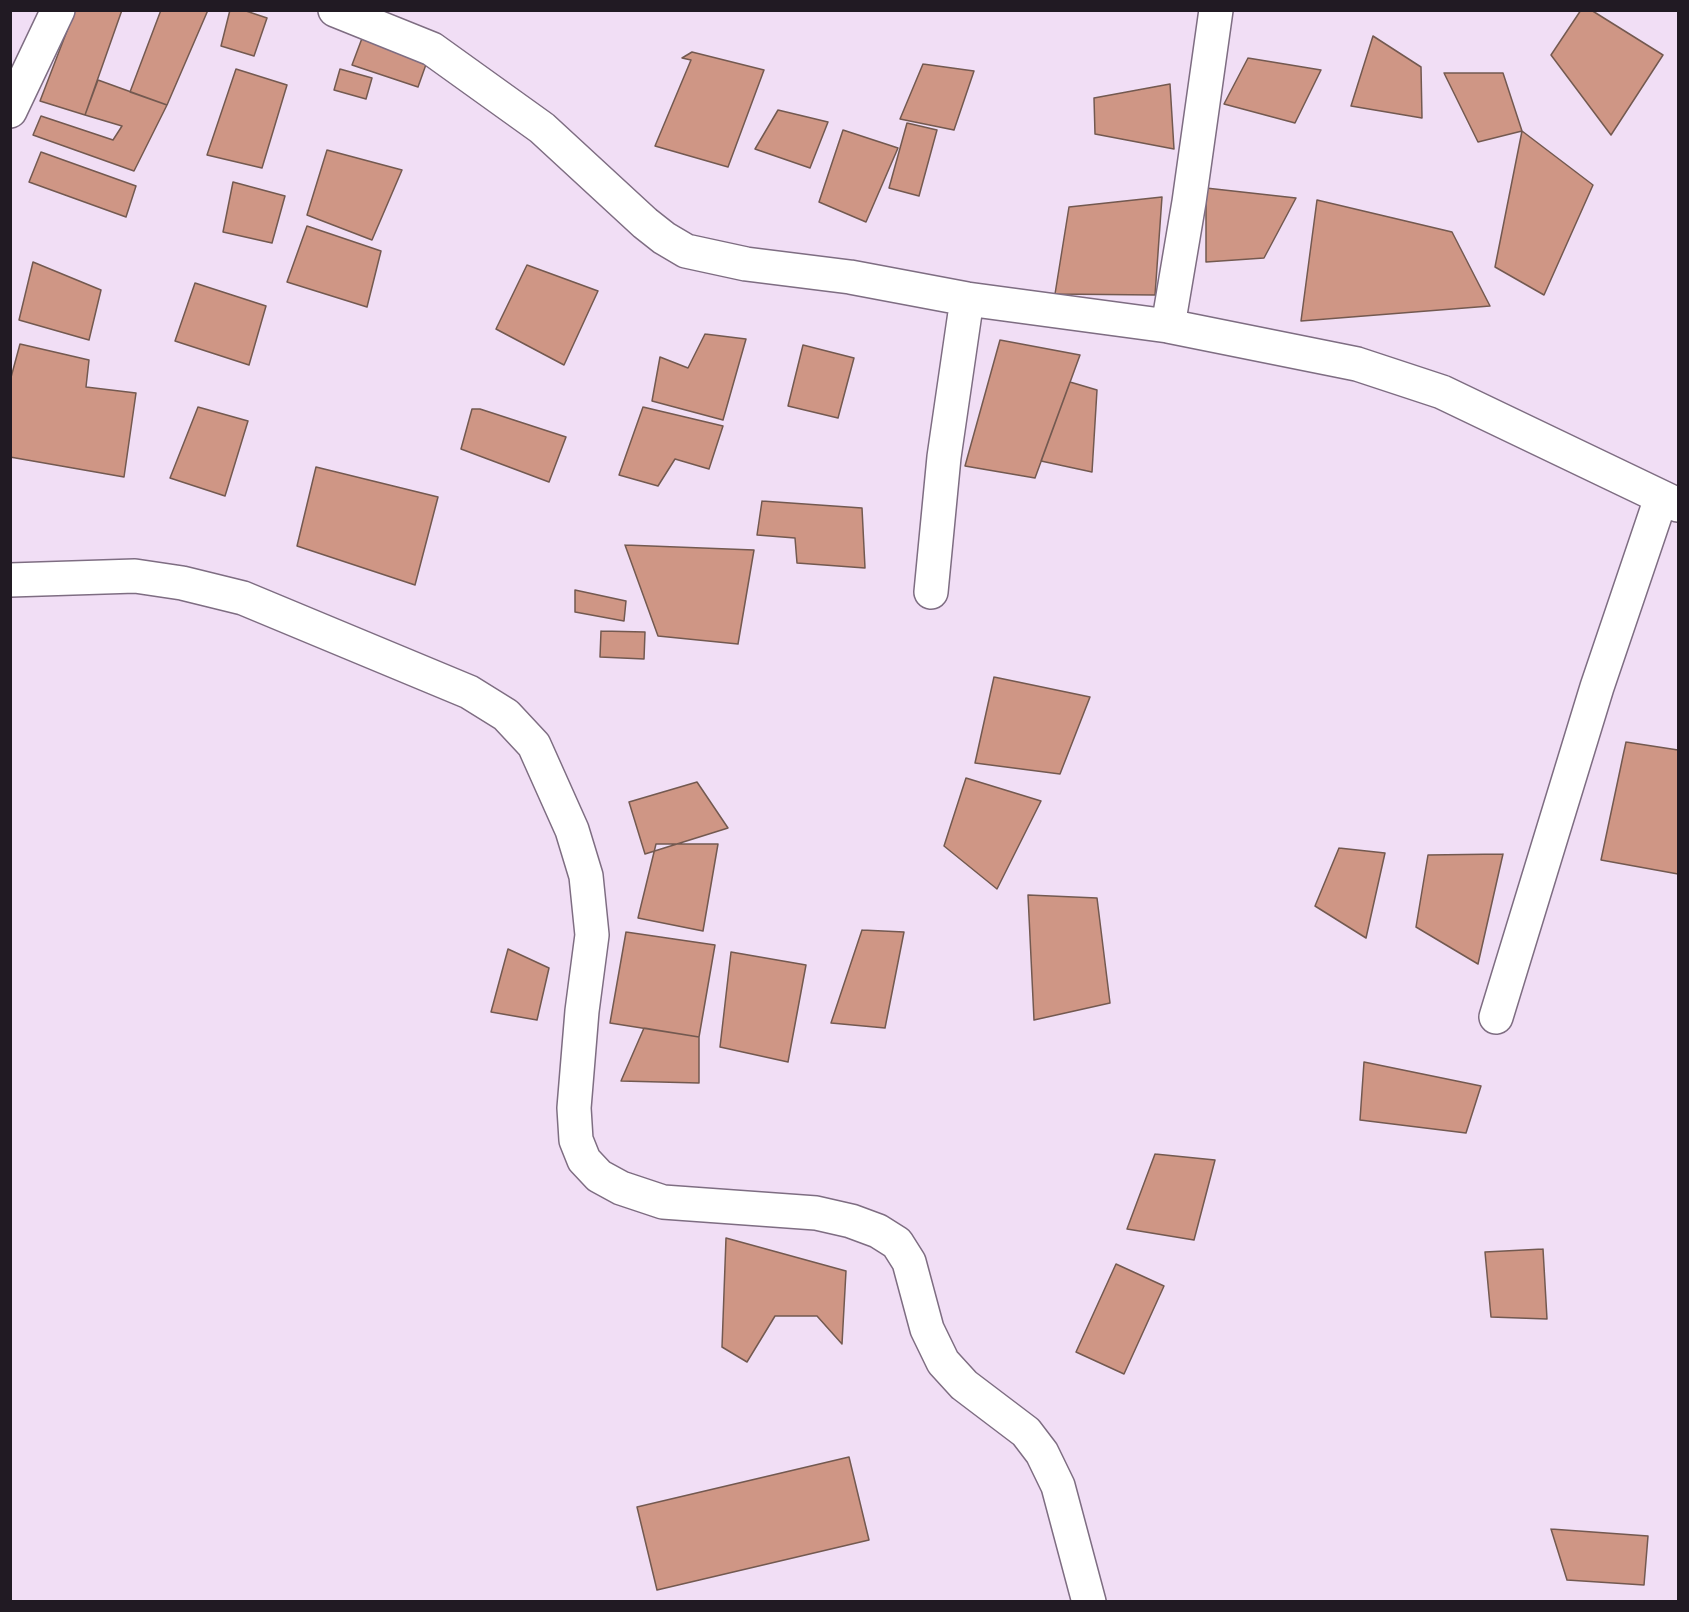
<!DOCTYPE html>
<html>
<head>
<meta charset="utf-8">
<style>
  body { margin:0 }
  #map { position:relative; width:1689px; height:1612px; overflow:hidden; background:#f1def5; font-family:Quicksand,sans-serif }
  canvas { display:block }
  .frame { position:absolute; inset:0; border:12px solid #211a23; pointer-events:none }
</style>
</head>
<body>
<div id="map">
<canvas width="1689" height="1612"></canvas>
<div class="frame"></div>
</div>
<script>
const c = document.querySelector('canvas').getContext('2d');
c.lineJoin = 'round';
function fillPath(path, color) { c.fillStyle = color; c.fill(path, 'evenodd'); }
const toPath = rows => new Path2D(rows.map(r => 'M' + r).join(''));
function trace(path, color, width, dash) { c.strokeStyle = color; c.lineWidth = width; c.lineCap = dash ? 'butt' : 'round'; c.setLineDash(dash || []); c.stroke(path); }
const building = toPath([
  [75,10,122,10,85,115,40,101,75,10],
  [161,10,208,10,167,105,130,92,161,10],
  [230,10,243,10,267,18,254,56,221,46,230,10],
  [1581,10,1591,10,1663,55,1611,135,1551,55,1581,10],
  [364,33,429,56,418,87,352,65,364,33],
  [1373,36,1421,67,1422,118,1351,106,1373,36],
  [692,52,764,70,728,167,655,146,691,60,682,58,692,52],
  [1248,58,1321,70,1295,123,1224,104,1248,58],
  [923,64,974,71,954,130,900,119,923,64],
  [236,69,287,85,262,168,207,155,236,69],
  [340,69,372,78,366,99,334,90,340,69],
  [1444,73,1503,73,1522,131,1478,142,1444,73],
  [98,80,167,105,134,171,33,135,41,116,113,140,122,126,85,115,98,80],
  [1170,84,1174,149,1095,134,1094,98,1170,84],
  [778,110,828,122,810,168,755,149,778,110],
  [907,123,937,130,919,196,889,188,907,123],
  [843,130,898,148,866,222,819,202,843,130],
  [1522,131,1593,185,1544,295,1495,267,1522,131],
  [327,150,402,170,372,240,307,215,327,150],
  [41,152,136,186,126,217,29,182,41,152],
  [233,182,285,196,272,243,223,232,233,182],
  [1206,188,1296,198,1264,258,1206,262,1206,188],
  [1162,197,1155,295,1055,294,1069,207,1162,197],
  [1317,200,1452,232,1490,306,1301,321,1317,200],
  [307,226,381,251,367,307,287,282,307,226],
  [33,262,101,290,89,340,19,320,33,262],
  [527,265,598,291,564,365,496,329,527,265],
  [195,283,266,306,249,365,175,341,195,283],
  [705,334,746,339,723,420,652,401,660,357,688,368,705,334],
  [1000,340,1080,355,1035,478,965,466,1000,340],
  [20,344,89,360,86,387,136,393,124,477,10,457,10,381,20,344],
  [803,345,854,358,838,418,788,406,803,345],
  [1070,382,1097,390,1092,472,1041,461,1070,382],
  [198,407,248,421,225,496,170,478,198,407],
  [643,407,723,426,709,469,675,459,658,486,619,475,643,407],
  [472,409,480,409,566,437,549,482,461,449,472,409],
  [316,467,438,497,415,585,297,546,316,467],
  [762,501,862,508,865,568,797,563,795,538,757,535,762,501],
  [625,545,754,550,738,644,658,636,625,545],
  [575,590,626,601,624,621,575,612,575,590],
  [601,631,645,632,644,659,600,657,601,631],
  [994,677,1090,697,1060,774,975,763,994,677],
  [1626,742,1678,750,1678,874,1601,860,1626,742],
  [966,778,1041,801,997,889,944,846,966,778],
  [697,782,728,828,645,854,629,802,697,782],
  [656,844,718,844,703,931,638,918,656,844],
  [1339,848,1385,853,1366,938,1315,906,1339,848],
  [1503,854,1478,964,1416,927,1428,855,1503,854],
  [1028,895,1097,898,1110,1003,1034,1020,1028,895],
  [862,930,904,932,885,1028,831,1023,862,930],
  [626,932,715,945,699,1037,610,1023,626,932],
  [508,949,549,968,537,1020,491,1012,508,949],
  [731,952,806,965,788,1062,720,1047,731,952],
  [644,1028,699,1037,699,1083,621,1081,644,1028],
  [1364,1062,1481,1086,1466,1133,1360,1120,1364,1062],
  [1155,1154,1215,1160,1194,1240,1127,1229,1155,1154],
  [726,1238,846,1271,842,1344,817,1316,775,1316,747,1362,722,1347,726,1238],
  [1543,1249,1547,1319,1491,1317,1485,1252,1543,1249],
  [1116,1264,1164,1286,1124,1374,1076,1352,1116,1264],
  [849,1457,869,1540,657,1590,637,1507,849,1457],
  [1551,1529,1648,1536,1644,1585,1567,1580,1551,1529]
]);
const minor = toPath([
  [335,10,432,49,542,128,645,223,664,238,686,251,746,264,850,277,967,299,1168,326],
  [1216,10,1189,202,1168,326,1357,364,1442,392,1678,505],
  [10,111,58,10],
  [10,580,135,576,182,583,243,598,469,692,506,715,534,745,572,830,586,876,592,935,582,1011,574,1108,576,1140,584,1160,599,1176,621,1188,663,1202,816,1213,851,1221,878,1231,897,1243,909,1262,927,1329,943,1362,964,1385,1026,1432,1042,1453,1058,1486,1089,1602],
  [931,592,944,457,967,299],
  [1496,1017,1597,687,1661,498]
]);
fillPath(building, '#cf9685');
trace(building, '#735950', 1.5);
trace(minor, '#7e6d82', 36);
trace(minor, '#fff', 33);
</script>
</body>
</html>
